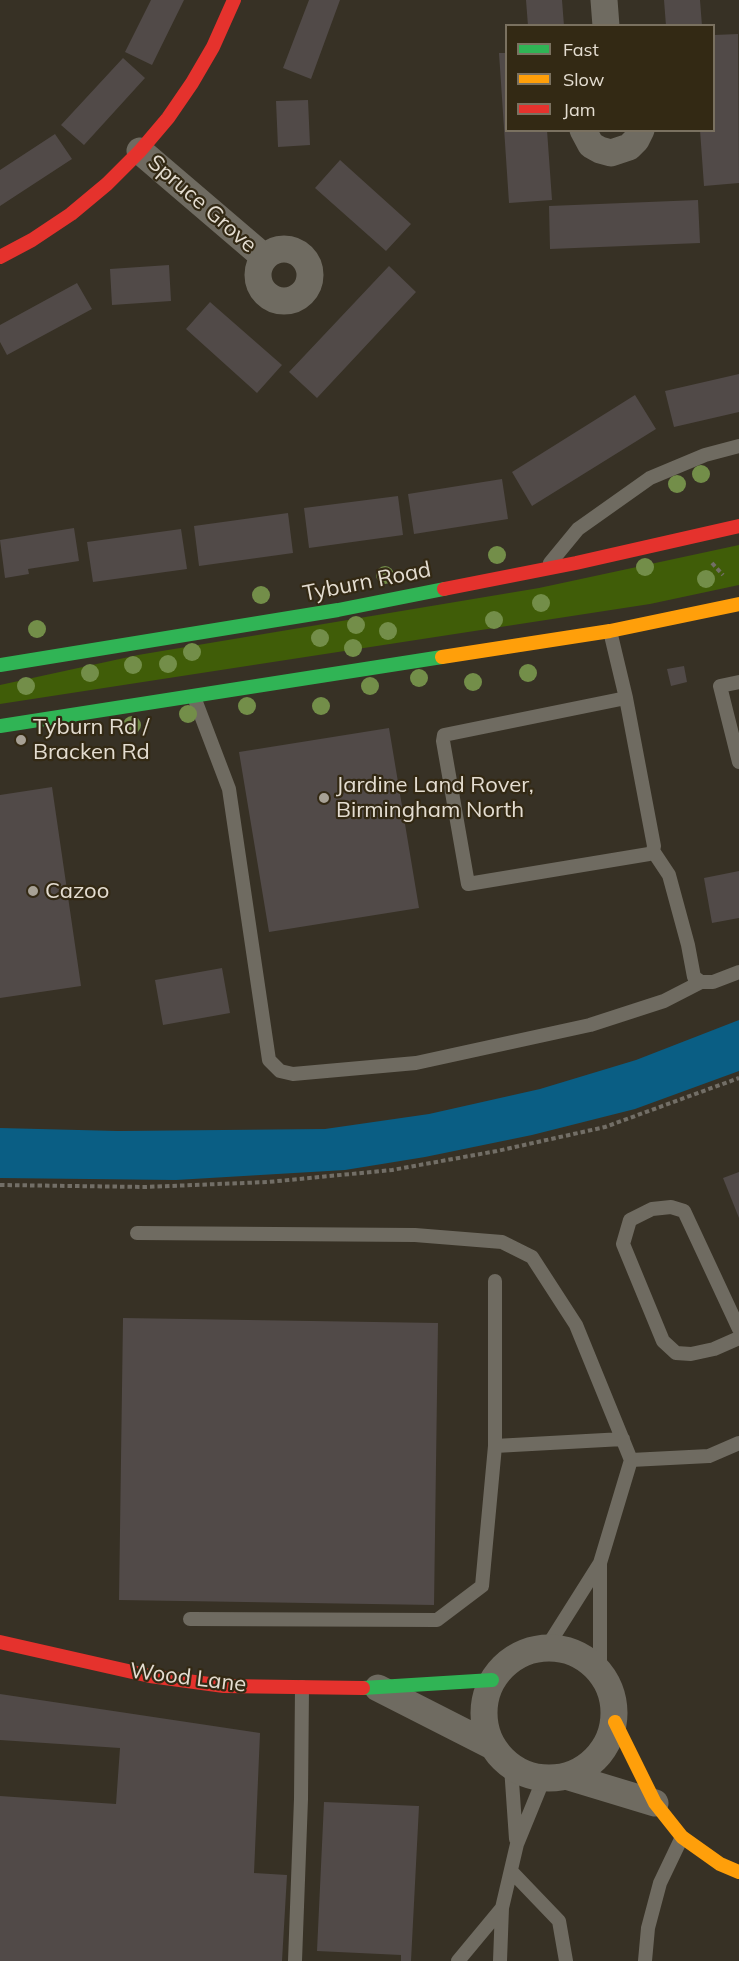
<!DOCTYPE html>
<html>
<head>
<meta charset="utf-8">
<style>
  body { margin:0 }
  #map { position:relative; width:739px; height:1961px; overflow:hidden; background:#373125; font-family:Mulish,sans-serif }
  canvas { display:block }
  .legend { position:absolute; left:505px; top:24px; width:210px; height:108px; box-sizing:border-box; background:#332914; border:2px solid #7a7160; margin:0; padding:8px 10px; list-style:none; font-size:18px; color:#e4ddd1 }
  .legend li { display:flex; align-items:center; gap:12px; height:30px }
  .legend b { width:30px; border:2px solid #7a7160 }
</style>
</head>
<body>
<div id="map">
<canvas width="739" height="1961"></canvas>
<ul class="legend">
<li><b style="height:8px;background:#30b455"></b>Fast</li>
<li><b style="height:8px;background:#ff9f0a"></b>Slow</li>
<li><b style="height:8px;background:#e5322d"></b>Jam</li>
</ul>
</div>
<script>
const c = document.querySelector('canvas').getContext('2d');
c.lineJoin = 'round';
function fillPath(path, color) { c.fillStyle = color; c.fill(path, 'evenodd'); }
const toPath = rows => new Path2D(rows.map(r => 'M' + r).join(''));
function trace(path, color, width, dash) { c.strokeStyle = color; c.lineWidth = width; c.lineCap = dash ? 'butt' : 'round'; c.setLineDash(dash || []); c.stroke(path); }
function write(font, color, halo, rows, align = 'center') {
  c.font = font + ' Mulish,sans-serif'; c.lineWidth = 4.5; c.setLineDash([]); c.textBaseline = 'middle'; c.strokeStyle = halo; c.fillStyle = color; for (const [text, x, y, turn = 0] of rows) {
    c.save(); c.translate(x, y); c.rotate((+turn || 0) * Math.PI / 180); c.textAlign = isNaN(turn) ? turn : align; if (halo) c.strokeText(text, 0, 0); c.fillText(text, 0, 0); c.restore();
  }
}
const green = toPath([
  [739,545,739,585,650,604,0,704,0,685,138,655,539,588]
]);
const water = toPath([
  [739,1020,739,1071,635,1109,532,1135,425,1157,345,1170,176,1180,0,1178,0,1128,118,1131,325,1129,429,1114,540,1089,636,1060]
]);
const building = toPath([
  [151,0,184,0,152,65,125,52],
  [309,0,340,0,311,79,283,68],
  [526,0,562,0,564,26,528,26],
  [664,0,700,0,702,26,666,26],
  [738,34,739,183,704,186,700,130,714,130,714,35],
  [499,53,506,53,506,130,547,130,552,200,509,203],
  [123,58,145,78,84,145,61,125],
  [308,100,310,145,278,147,276,101],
  [55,134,72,159,0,206,0,170],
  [340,160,411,224,386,251,315,188],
  [698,200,700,243,550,249,549,206],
  [169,265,171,301,112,305,110,269],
  [389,266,416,292,317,398,289,372],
  [77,283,92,309,7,355,0,342,0,325],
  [210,302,282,365,257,393,186,329],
  [739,374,739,412,674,427,665,391],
  [635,395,656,429,532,506,512,472],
  [502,479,508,519,414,534,408,494],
  [398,496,403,535,309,548,304,508],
  [288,513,293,553,199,566,194,526],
  [74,528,79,561,28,569,29,574,5,578,0,540],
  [181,529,187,569,93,582,87,542],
  [684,666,687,682,671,686,667,669],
  [389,728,419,908,269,932,239,752],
  [52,787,81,986,0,998,0,795],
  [739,871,739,918,712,923,704,878],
  [222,968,230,1013,163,1025,155,980],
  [739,1172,739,1218,723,1178],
  [123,1318,438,1323,434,1605,119,1600],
  [0,1694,260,1733,254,1873,287,1875,282,1961,0,1961,0,1796,116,1804,120,1748,0,1740],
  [324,1802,419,1806,411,1961,401,1961,401,1955,317,1951]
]);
const path = toPath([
  [712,563,723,575],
  [0,1185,145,1187,268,1182,392,1170,497,1151,605,1127,739,1078]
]);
const lane = toPath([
  [550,563,578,529,650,478,705,455,739,446],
  [610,631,626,698,654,846,653,851,649,854,468,884,443,741,444,735,626,698],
  [739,682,720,686,739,762],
  [194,697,229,789,269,1060,280,1071,293,1074,416,1063,590,1025,664,1001,701,982],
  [653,851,669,875,688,945,694,977,701,982,713,982,739,972],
  [137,1233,415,1235,502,1242,532,1257,576,1325,631,1460],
  [495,1281,495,1446,623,1439],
  [739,1329,684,1211,671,1207,652,1209,630,1220,623,1244,663,1341,676,1353,691,1354,714,1349,739,1338],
  [600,1563,600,1671],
  [190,1619,437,1620,482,1586,495,1446],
  [547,1647,600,1563,631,1460,709,1456,739,1443],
  [511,1767,516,1839],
  [512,1872,559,1921,566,1961],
  [295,1961,301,1799,302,1687],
  [458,1961,502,1908,517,1844,544,1778],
  [500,1961,502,1908],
  [645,1961,648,1928,660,1883,682,1837]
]);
const street = toPath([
  [604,0,606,26],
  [583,130,591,145,600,150,611,153,629,147,636,140,641,130],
  [140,151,264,257],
  '258 275a26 26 0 1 1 52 0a26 26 0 1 1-52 0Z',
  '484 1713a65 65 0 1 1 130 0a65 65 0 1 1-130 0Z',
  [378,1688,492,1746],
  [566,1776,655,1803]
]);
const fast = toPath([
  [0,665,338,610,444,589],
  [0,726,442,657],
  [363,1688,492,1680]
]);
const slow = toPath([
  [442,657,610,631,739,604],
  [615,1722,655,1803,682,1837,720,1864,739,1872]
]);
const jam = toPath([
  [0,257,32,240,71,214,107,184,140,151,168,118,192,83,213,47,234,0],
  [444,589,576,563,739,526],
  [0,1642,150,1676,224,1686,363,1688]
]);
const trees = [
  [701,474],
  [677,484],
  [497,555],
  [645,567],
  [385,575],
  [706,579],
  [261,595],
  [541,603],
  [494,620],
  [356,625],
  [37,629],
  [388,631],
  [320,638],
  [353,648],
  [192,652],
  [168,664],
  [133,665],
  [90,673],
  [528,673],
  [419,678],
  [473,682],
  [26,686],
  [370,686],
  [247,706],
  [321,706],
  [188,714],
  [132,725]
];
const markers = [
  [21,740,6,"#a7a195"],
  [324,798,6,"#a7a195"],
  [33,891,6,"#a7a195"]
];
const streetNames = [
  ["Spruce Grove",202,204,41],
  ["Tyburn Road",367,582,-11],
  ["Wood Lane",188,1678,7]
];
const poiNames = [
  ["Tyburn Rd /",33,727],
  ["Bracken Rd",33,752],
  ["Jardine Land Rover,",336,785],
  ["Birmingham North",336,810],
  ["Cazoo",45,891]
];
fillPath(green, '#405d08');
fillPath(water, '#0a5e84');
fillPath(building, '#514a48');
trace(path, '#726e66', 4, [4.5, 3]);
trace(lane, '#6f6b61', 14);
trace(street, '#6f6b61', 27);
trace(fast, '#30b455', 14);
trace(slow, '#ff9f0a', 14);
trace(jam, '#e5322d', 14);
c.fillStyle = '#738e49';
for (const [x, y] of trees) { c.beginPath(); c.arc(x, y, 9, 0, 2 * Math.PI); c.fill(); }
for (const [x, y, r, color] of markers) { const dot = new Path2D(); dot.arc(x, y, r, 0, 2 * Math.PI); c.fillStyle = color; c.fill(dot); trace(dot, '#332914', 2); }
write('22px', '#e4ddd1', '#332914', streetNames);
write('22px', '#e4ddd1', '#332914', poiNames, 'left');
</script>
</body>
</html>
